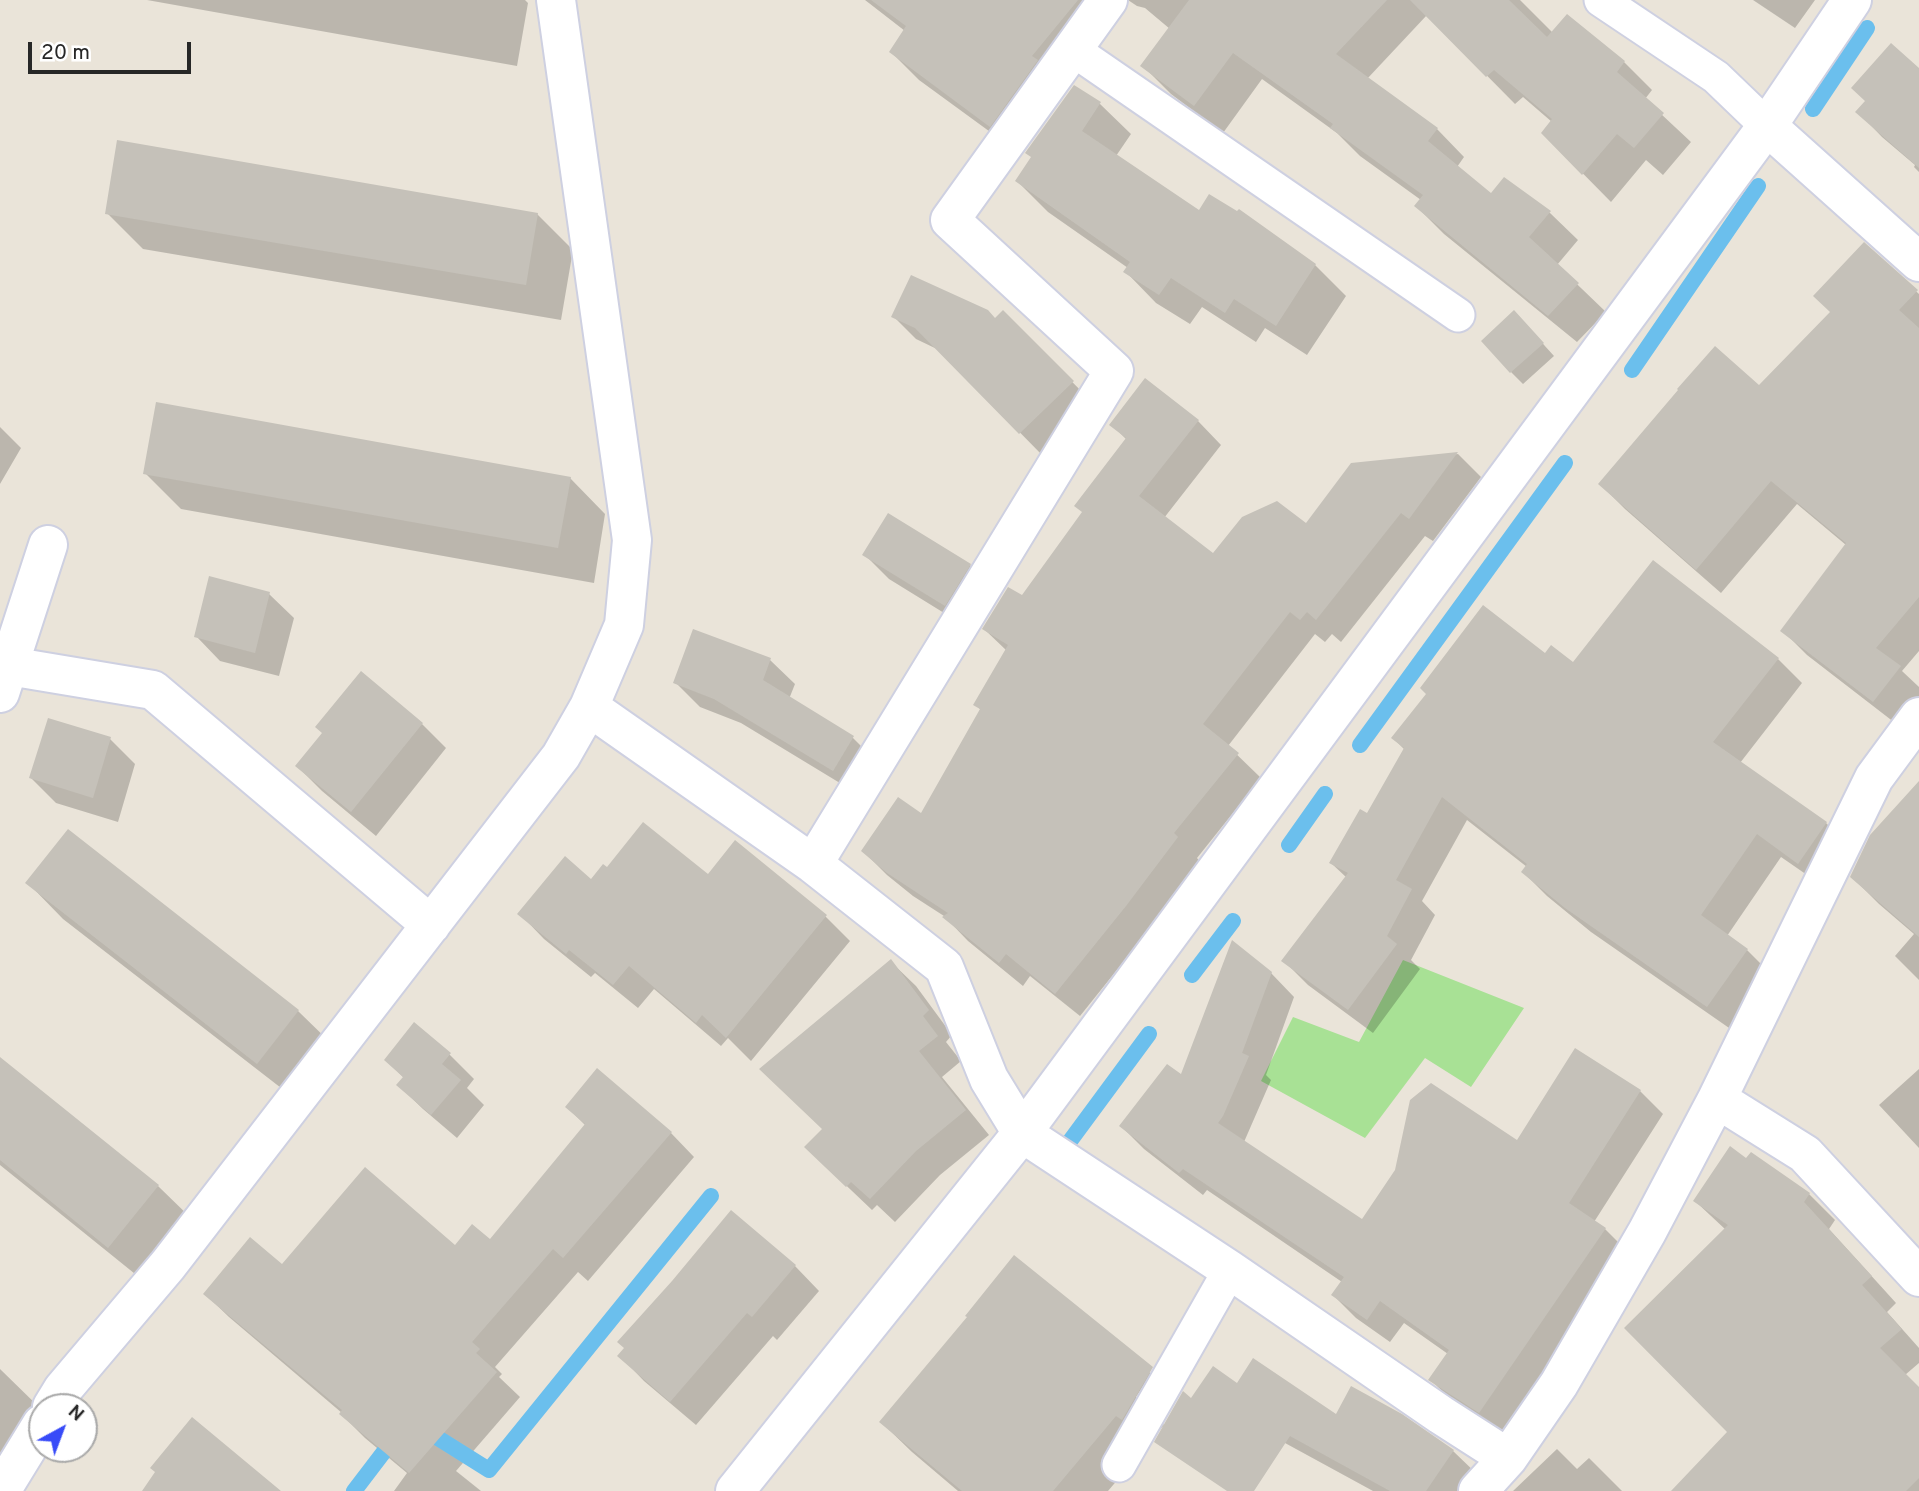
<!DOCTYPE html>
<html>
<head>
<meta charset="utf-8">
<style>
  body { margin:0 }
  #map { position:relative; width:1919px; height:1491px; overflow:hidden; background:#eae4d9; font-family:Overpass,sans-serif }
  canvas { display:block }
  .north { position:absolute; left:28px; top:1393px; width:70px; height:70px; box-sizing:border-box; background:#fff; border:2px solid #a9a9a9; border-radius:50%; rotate:41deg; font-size:19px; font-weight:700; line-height:28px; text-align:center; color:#272727 }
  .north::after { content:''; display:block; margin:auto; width:24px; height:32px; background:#384bf8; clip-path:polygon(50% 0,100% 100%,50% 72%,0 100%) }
  .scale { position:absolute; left:28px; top:42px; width:163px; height:32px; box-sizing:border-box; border:4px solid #272727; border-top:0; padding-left:9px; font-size:21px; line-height:24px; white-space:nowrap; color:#272727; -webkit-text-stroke:5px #fff; paint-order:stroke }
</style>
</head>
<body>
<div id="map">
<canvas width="1919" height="1491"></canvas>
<div class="north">N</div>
<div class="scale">20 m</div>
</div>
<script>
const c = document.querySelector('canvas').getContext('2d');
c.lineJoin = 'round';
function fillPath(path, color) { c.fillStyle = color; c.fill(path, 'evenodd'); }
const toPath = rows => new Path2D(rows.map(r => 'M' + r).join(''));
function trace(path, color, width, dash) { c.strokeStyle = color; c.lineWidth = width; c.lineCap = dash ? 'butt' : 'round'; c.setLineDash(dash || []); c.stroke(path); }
const green = toPath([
  [1403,960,1524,1008,1471,1087,1425,1058,1365,1138,1261,1081,1293,1017,1359,1042]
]);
const shadow = toPath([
  [147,0,525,0,528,3,517,66],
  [865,0,1128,0,1060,85,1019,153,919,80,891,52,905,31],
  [1128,0,1520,0,1553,33,1624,62,1652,90,1645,99,1691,142,1663,175,1646,160,1611,202,1543,133,1552,122,1523,97,1515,104,1427,15,1367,79,1437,129,1464,157,1457,167,1491,195,1504,179,1550,213,1578,240,1557,265,1606,312,1577,342,1444,234,1416,206,1421,200,1360,156,1337,133,1262,79,1223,133,1171,94,1143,66,1170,29,1145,8,1137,6],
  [1753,0,1815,0,1795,28],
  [1919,70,1919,172,1914,167,1915,165,1882,137,1858,112],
  [1075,87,1100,104,1131,134,1116,156,1200,213,1315,265,1346,296,1307,355,1265,328,1256,342,1202,307,1190,324,1156,303,1126,272,1128,268,1048,212,1017,181],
  [107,213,537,214,573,250,561,320,143,249],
  [1864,245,1919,294,1919,651,1902,671,1919,687,1919,699,1899,726,1807,655,1782,630,1846,545,1797,504,1721,593,1625,509,1600,484,1760,388,1832,313],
  [1003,312,1095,405,1043,456,939,350,916,339,894,317,995,320],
  [1526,325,1554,356,1523,384,1511,372],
  [1198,421,1221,445,1164,518,1214,555,1306,526,1352,465,1458,454,1481,477,1433,541,1425,536,1341,642,1332,634,1325,642,1315,634,1228,746,1261,778,1197,858,1200,862,1149,930,1080,1016,1030,976,1023,986,968,941,944,916,913,896,887,875,863,851,921,815,981,710,975,704,1007,651,984,629,1022,598,1084,513,1127,440,1112,425],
  [0,427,21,448,0,484],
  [145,473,570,478,605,514,594,583,181,509],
  [865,555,970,565,994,590,970,629,889,579],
  [269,594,294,618,279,676,220,661,196,636],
  [1545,656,1574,664,1778,659,1802,683,1740,763,1826,823,1850,847,1823,886,1781,857,1727,936,1747,950,1771,974,1732,1030,1591,932,1547,896,1523,872,1527,867,1467,820,1422,901,1435,915,1411,960,1420,969,1373,1033,1308,985,1284,961,1347,878,1331,863,1367,815,1405,750,1393,738],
  [770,660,795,684,789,699,853,738,877,762,858,794,741,723,700,707,675,682],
  [422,724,446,748,376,836,322,791,297,766],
  [110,739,135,764,118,822,56,803,31,778],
  [1919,784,1919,980,1895,956,1914,934,1879,904,1852,877],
  [608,870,708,877,825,916,850,941,751,1061,728,1038,721,1046,654,989,638,1008,595,973,591,977,544,939,520,914,592,881],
  [28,883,298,1011,334,1046,294,1098,63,919],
  [891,962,916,986,952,1035,946,1042,961,1061,942,1077,989,1135,940,1175,895,1222,877,1205,872,1210,831,1171],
  [1271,973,1294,997,1266,1075,1271,1080,1244,1142,1363,1222,1518,1142,1640,1091,1663,1114,1594,1222,1605,1229,1628,1252,1503,1435,1454,1403,1431,1380,1448,1354,1404,1323,1390,1342,1356,1318,1333,1295,1342,1282,1207,1190,1203,1195,1144,1149,1121,1126,1182,1077],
  [414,1025,450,1055,474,1079,467,1088,484,1105,457,1138,423,1109,398,1085,404,1078,386,1060],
  [0,1059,158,1186,194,1221,145,1282,0,1165],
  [1919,1069,1919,1148,1879,1105],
  [567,1107,671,1133,694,1157,588,1281,578,1272,495,1367,502,1374,499,1377,520,1397,456,1471,481,1491,394,1491,407,1473,365,1438,341,1414,342,1413,229,1317,205,1294,282,1266,455,1247,490,1242,586,1126],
  [1747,1160,1809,1194,1835,1220,1829,1229,1896,1303,1887,1312,1919,1348,1919,1363,1905,1375,1919,1389,1919,1491,1673,1491,1729,1432,1726,1230,1695,1201],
  [732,1212,795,1266,819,1291,777,1340,773,1336,696,1425,644,1381,620,1356],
  [1121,1344,1151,1374,1136,1397,1164,1425,1108,1491,958,1491,912,1452,881,1422],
  [0,1369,42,1410,0,1478],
  [1336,1417,1453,1451,1478,1475,1467,1491,1373,1491,1252,1425],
  [1557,1449,1577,1469,1589,1458,1622,1491,1513,1491]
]);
const stream = toPath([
  [1813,109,1867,28],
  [1632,370,1758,186],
  [1360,745,1565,463],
  [1289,845,1325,794],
  [1192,975,1233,921],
  [1070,1141,1149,1034],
  [422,1428,489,1470,711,1196],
  [354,1491,396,1436]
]);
const building = toPath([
  [871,0,1078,0,1032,56,1038,60,990,127,889,52,906,26],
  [1189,0,1387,0,1336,54,1438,128,1428,141,1491,193,1504,177,1551,211,1529,237,1579,283,1548,316,1414,206,1423,195,1330,128,1333,124,1233,53,1194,106,1140,66],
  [1410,0,1509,0,1547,37,1567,14,1625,61,1617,72,1664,113,1634,148,1617,134,1582,175,1541,133,1552,119,1494,70,1486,77],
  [1891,43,1919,68,1919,168,1855,112,1865,101,1851,88],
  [1074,85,1101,102,1082,131,1199,210,1209,194,1237,211,1239,209,1316,264,1276,326,1234,299,1225,313,1171,278,1159,295,1123,272,1130,262,1015,181,1031,157,1025,153],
  [117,140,538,213,526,285,105,214],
  [1864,242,1918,290,1899,310,1919,328,1919,597,1876,648,1901,666,1873,702,1780,631,1846,543,1771,481,1696,570,1598,484,1678,390,1677,389,1715,346,1759,385,1830,312,1813,296],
  [911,275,988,310,995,318,1003,310,1074,381,1019,434,915,328,891,317],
  [1514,310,1544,343,1510,373,1481,341],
  [1145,378,1199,420,1139,496,1213,553,1242,517,1277,501,1306,523,1351,463,1458,452,1409,519,1401,513,1316,620,1307,612,1300,620,1290,612,1203,724,1239,753,1174,833,1178,837,1126,906,1055,994,1006,954,999,963,942,917,948,913,887,873,861,851,898,797,921,813,980,709,973,705,1008,645,982,629,1008,587,1022,595,1082,512,1074,506,1126,438,1109,425],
  [156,402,571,477,558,548,143,474],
  [888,513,971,564,945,606,862,555],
  [1653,560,1779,658,1713,742,1827,822,1798,864,1757,834,1701,915,1748,949,1707,1007,1565,908,1521,872,1527,864,1442,797,1396,880,1412,889,1387,936,1397,944,1348,1010,1281,961,1348,873,1329,863,1360,809,1367,813,1404,748,1391,738,1426,694,1420,688,1483,605,1545,653,1551,645,1573,662],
  [209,576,270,592,255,653,194,637],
  [693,629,771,658,763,680,854,736,833,771,714,699,673,683],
  [361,671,423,723,351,812,295,766,322,733,315,727],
  [48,718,111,737,93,798,29,778],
  [1919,781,1919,937,1850,877,1870,835],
  [643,822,708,874,735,840,827,915,726,1038,702,1015,696,1023,629,966,613,985,569,950,566,954,517,914,565,856,591,879,603,864,607,867],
  [68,829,299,1010,257,1064,25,883],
  [1232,940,1272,972,1242,1053,1249,1056,1223,1116,1218,1123,1362,1219,1395,1170,1410,1100,1431,1083,1517,1140,1575,1048,1641,1090,1569,1203,1606,1228,1479,1413,1428,1380,1449,1350,1380,1301,1367,1320,1331,1295,1344,1277,1183,1169,1179,1173,1119,1126,1167,1064,1181,1074],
  [891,959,929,1010,923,1016,938,1036,919,1051,966,1110,916,1151,870,1199,851,1182,846,1187,804,1147,822,1129,759,1069],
  [414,1022,451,1053,442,1064,461,1080,431,1115,396,1085,403,1077,384,1060],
  [0,1057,159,1185,108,1248,0,1160],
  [597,1068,672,1132,563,1258,553,1249,472,1342,480,1349,476,1353,497,1372,409,1473,339,1414,342,1410,203,1294,250,1237,282,1264,365,1167,455,1245,472,1224,490,1239,585,1124,565,1107],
  [1730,1146,1746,1158,1751,1152,1810,1193,1804,1202,1872,1276,1862,1285,1902,1329,1880,1348,1919,1387,1919,1478,1906,1491,1671,1491,1727,1432,1624,1328,1728,1225,1693,1201],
  [731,1210,796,1265,752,1317,747,1313,670,1402,617,1356,624,1348,617,1342,672,1281],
  [1014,1255,1153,1367,1122,1420,1116,1416,1053,1491,962,1491,879,1422,967,1317,965,1316],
  [1253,1358,1336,1414,1351,1386,1402,1414,1454,1450,1426,1491,1390,1491,1290,1436,1254,1491,1227,1491,1154,1442,1183,1391,1191,1398,1213,1366,1237,1383],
  [192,1417,281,1491,142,1491,155,1472,150,1468]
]);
const lane = toPath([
  [1601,0,1716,77,1767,126],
  [1072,49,1458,315],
  [1119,1465,1230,1270]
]);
const street = toPath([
  [1767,126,1919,262],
  [9,666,153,690,431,925],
  [0,693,48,545],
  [589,707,813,864,944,967,989,1079,1022,1133,1230,1270,1441,1415,1508,1458],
  [813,864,1114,371,950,220,1108,0],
  [1717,1099,1805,1154,1919,1277],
  [52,1407,63,1389,168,1265,561,756,589,707,624,625,632,540,556,0],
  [1,1491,42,1424],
  [1478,1491,1508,1458,1559,1384,1647,1232,1717,1099,1874,778,1919,717]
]);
const secondary = toPath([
  [735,1491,1022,1133,1767,126,1852,0]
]);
fillPath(green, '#a8e195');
fillPath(shadow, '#0003');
trace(stream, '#6bbfed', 16);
fillPath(building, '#c5c1b9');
trace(lane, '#ced0e1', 37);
trace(street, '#ced0e1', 42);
trace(secondary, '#ced0e1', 42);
trace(lane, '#fff', 33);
trace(street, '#fff', 38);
trace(secondary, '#fff', 38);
</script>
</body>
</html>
